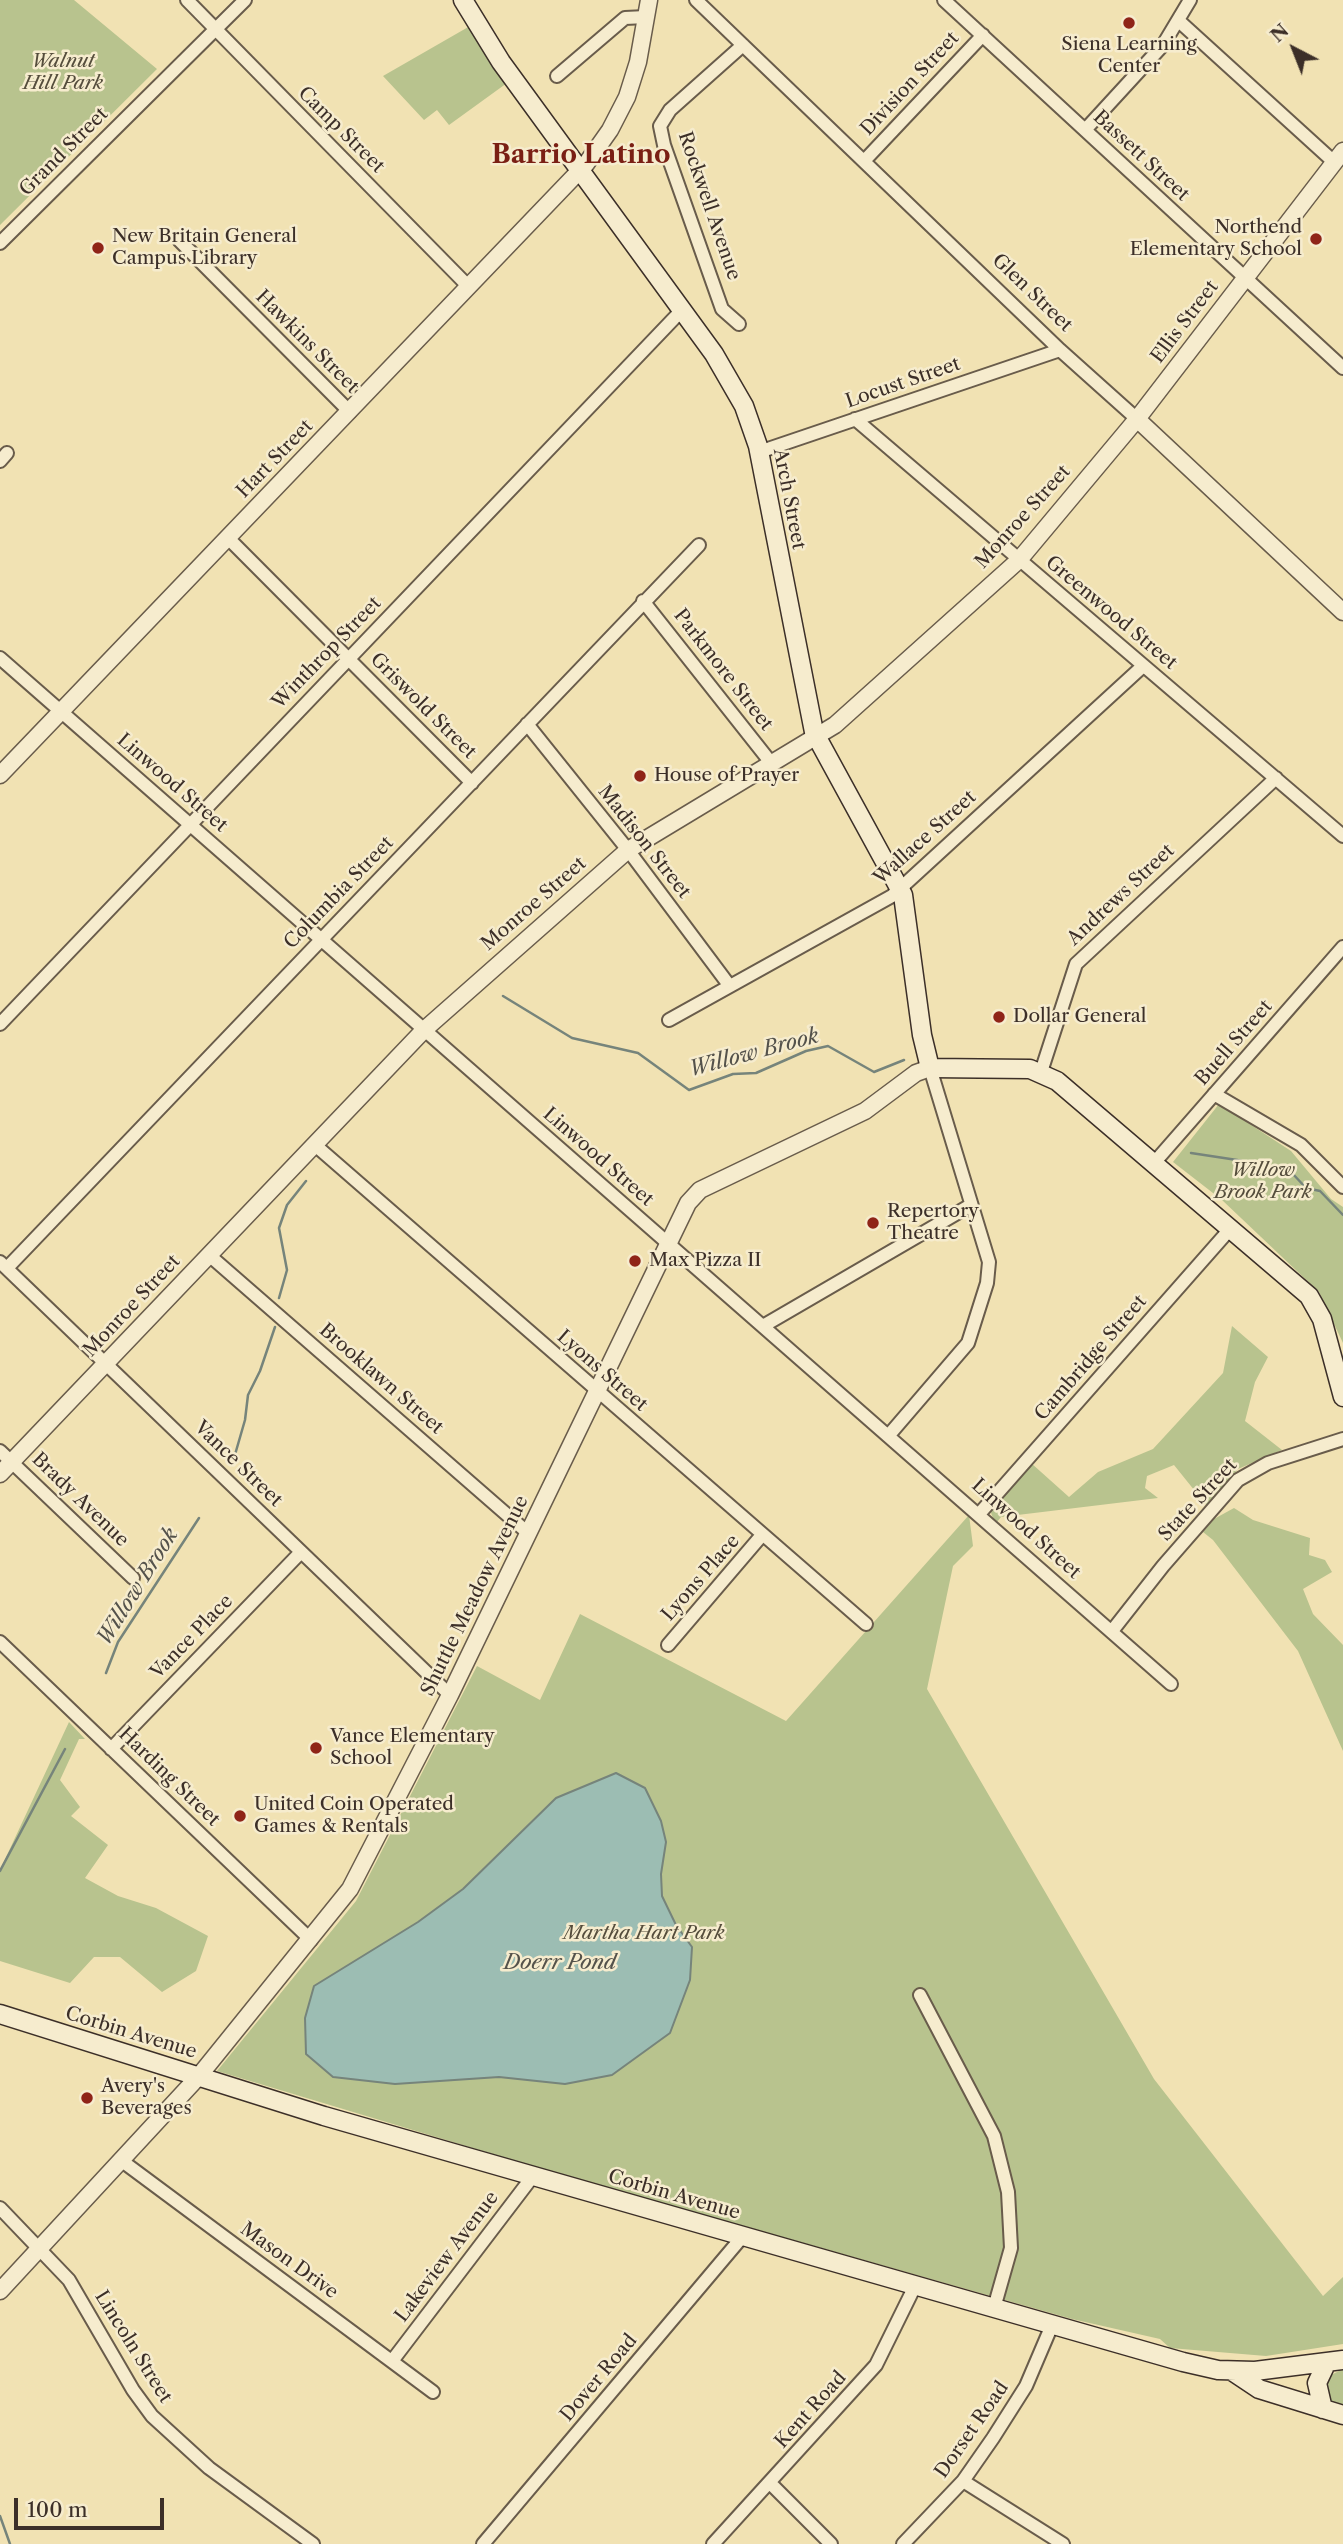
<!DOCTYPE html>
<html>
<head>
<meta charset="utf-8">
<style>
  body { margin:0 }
  #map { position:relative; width:1343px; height:2544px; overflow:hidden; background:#f1e2b3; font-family:"Libre Caslon Text",serif }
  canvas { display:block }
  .north { position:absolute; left:1259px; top:14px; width:70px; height:70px; -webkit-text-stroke:5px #f6ecce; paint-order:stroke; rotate:318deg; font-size:19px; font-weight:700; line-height:28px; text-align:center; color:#3c2f28 }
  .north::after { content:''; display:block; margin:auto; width:24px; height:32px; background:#3c2f28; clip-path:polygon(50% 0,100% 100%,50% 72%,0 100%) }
  .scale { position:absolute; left:14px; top:2498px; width:150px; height:32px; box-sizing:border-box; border:4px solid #3c2f28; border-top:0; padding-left:9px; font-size:21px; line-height:24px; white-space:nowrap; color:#3c2f28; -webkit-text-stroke:5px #f6ecce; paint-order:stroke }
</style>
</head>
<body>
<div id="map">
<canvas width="1343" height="2544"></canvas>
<div class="north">N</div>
<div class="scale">100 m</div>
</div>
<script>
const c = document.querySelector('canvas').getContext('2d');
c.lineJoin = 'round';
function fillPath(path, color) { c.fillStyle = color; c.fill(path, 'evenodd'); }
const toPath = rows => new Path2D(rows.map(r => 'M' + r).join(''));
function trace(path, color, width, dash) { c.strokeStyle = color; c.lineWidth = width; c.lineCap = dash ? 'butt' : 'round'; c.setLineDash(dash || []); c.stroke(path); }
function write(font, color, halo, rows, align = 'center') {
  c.font = font + ' "Libre Caslon Text",serif'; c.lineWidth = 5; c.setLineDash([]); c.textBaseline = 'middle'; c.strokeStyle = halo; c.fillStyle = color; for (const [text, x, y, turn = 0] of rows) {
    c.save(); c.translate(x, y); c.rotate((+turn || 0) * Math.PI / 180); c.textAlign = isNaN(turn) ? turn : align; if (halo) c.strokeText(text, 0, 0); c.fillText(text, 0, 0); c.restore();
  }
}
const green = toPath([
  [0,0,74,0,157,69,0,225],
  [470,26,507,83,449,125,437,110,424,120,383,76],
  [1219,1104,1291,1151,1331,1199,1343,1207,1343,1343,1319,1292,1222,1200,1173,1162],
  [1232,1326,1268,1357,1255,1382,1245,1421,1282,1450,1238,1469,1207,1506,1174,1465,1147,1476,1145,1488,1158,1498,1001,1517,997,1522,993,1518,990,1510,1031,1463,1069,1497,1098,1472,1153,1449,1223,1373],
  [1234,1508,1253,1520,1310,1538,1309,1555,1325,1560,1332,1572,1303,1589,1313,1614,1343,1645,1343,1751,1298,1651,1213,1540,1203,1532,1214,1519],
  [969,1515,973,1546,953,1566,927,1689,1154,2079,1323,2296,1343,2277,1343,2344,1266,2356,1170,2348,1160,2339,1072,2319,539,2168,217,2071,356,1901,477,1666,540,1700,580,1614,786,1721],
  [69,1722,85,1739,79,1739,60,1780,80,1807,71,1816,108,1845,85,1878,118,1896,156,1908,208,1936,196,1971,162,1992,120,1957,94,1957,70,1983,0,1961,0,1870],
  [1343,2369,1343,2408,1325,2398,1325,2378]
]);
const water = toPath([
  [616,1773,645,1788,661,1821,666,1842,661,1874,662,1896,676,1925,692,1947,690,1980,670,2033,612,2075,565,2084,499,2077,395,2084,333,2077,306,2054,305,2018,314,1986,418,1922,463,1889,556,1798,616,1773]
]);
const stream = toPath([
  [503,996,572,1038,638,1053,689,1090,733,1074,756,1073,806,1051,828,1046,874,1072,904,1060],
  [1191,1153,1237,1160,1292,1173,1306,1188,1320,1191,1343,1215],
  [279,1298,287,1270,279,1228,287,1205,306,1181],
  [232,1465,245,1420,248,1395,260,1371,275,1327],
  [106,1673,118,1642,199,1518],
  [0,1871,65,1749],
  [0,2516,10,2544]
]);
const minor = toPath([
  [187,0,469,287],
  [696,0,1060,350,1137,419],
  [944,0,1343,368],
  [1180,22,1334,162],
  [557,76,625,18,646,17],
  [1085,130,1163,45,1190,0],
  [865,160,983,35],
  [179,240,350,412],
  [0,243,245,0],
  [739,324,722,309,664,145,660,126,670,110,743,45],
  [855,419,1343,836],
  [759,452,1060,350],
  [0,461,7,453],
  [228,538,472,783],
  [643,601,772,764],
  [0,658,1171,1684],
  [527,724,628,850,729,985],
  [669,1020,892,896,1143,666],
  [0,1024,682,310],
  [1041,1072,1076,964,1276,778],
  [1214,1094,1301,1145,1343,1187],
  [315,1145,866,1624],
  [1154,1163,1343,947],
  [209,1255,528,1533],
  [0,1262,450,1695],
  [7,1268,699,545],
  [763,1326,971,1205],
  [889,1435,968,1343,987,1283,989,1262,930,1068],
  [0,1451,133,1578],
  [980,1513,1231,1228],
  [1112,1631,1163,1566,1238,1480,1268,1463,1343,1439],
  [0,1642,311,1940],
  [668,1645,762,1535],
  [111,1749,301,1552],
  [920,1995,994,2136,1008,2192,1011,2248,994,2308],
  [122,2161,433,2392],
  [0,2208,69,2280,133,2390,152,2416,209,2468,313,2544],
  [392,2361,533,2176],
  [963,2481,1063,2544],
  [771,2484,831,2544],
  [483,2544,743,2236],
  [713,2544,876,2365,915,2286],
  [903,2544,963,2481,993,2438,1026,2386,1052,2325]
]);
const tertiary = toPath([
  [1137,419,1343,612],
  [0,775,586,164,610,130,627,97,638,62,649,0],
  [0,1474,424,1030,628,850,835,725,1019,560,1137,419,1343,151],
  [0,2291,199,2076,350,1889,450,1695,688,1203,700,1190,865,1111,916,1073,930,1068]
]);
const secondary = toPath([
  [463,0,501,62,714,354,744,406,758,446,814,732,903,895,922,1035,930,1068,1030,1069,1057,1081,1309,1296,1322,1319,1343,1397],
  [0,2014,324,2116,1183,2362,1218,2370,1255,2371,1343,2360],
  [1232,2371,1259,2389,1343,2415],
  [1323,2409,1317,2383,1326,2364]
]);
const markers = [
  [1129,23,7,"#8f2418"],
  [1316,239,7,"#8f2418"],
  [98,248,7,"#8f2418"],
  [640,776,7,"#8f2418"],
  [999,1017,7,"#8f2418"],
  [873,1223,7,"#8f2418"],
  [635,1261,7,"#8f2418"],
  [316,1748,7,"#8f2418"],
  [240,1816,7,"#8f2418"],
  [87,2098,7,"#8f2418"]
];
const poiNames = [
  ["Siena Learning",1129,45,"center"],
  ["Center",1129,67,"center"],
  ["Northend",1302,228,"right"],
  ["Elementary School",1302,250,"right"],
  ["New Britain General",112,237],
  ["Campus Library",112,259],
  ["House of Prayer",654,776],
  ["Dollar General",1013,1017],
  ["Repertory",887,1212],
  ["Theatre",887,1234],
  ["Max Pizza II",649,1261],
  ["Vance Elementary",330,1737],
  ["School",330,1759],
  ["United Coin Operated",254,1805],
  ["Games & Rentals",254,1827],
  ["Avery's",101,2087],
  ["Beverages",101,2109]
];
const parkNames = [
  ["Walnut",63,62],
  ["Hill Park",63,84],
  ["Willow",1263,1171],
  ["Brook Park",1263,1193],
  ["Martha Hart Park",644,1934]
];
const streetNames = [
  ["Division Street",910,84,-47],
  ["Camp Street",341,130,45],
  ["Grand Street",64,152,-45],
  ["Bassett Street",1141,156,43],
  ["Rockwell Avenue",709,206,71],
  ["Glen Street",1032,293,44],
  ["Ellis Street",1185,322,-53],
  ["Hawkins Street",307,342,45],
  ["Locust Street",903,383,-19],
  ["Hart Street",275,459,-46],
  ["Arch Street",789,499,79],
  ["Monroe Street",1023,517,-48],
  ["Greenwood Street",1111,613,40],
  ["Winthrop Street",327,653,-46],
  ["Parkmore Street",723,670,52],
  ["Griswold Street",423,706,45],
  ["Linwood Street",172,783,41],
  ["Wallace Street",925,838,-42],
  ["Madison Street",644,842,52],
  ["Columbia Street",339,893,-46],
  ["Andrews Street",1121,895,-43],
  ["Monroe Street",534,904,-41],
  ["Buell Street",1234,1043,-49],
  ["Linwood Street",598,1157,41],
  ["Monroe Street",132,1306,-47],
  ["Cambridge Street",1091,1358,-49],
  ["Lyons Street",602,1371,41],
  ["Brooklawn Street",381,1379,41],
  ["Vance Street",238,1464,44],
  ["Brady Avenue",80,1500,44],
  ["State Street",1198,1500,-47],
  ["Linwood Street",1026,1529,42],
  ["Lyons Place",701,1578,-49],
  ["Shuttle Meadow Avenue",475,1596,-64],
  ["Vance Place",192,1637,-46],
  ["Harding Street",169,1777,44],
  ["Corbin Avenue",131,2033,17],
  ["Corbin Avenue",674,2195,16],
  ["Lakeview Avenue",447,2257,-53],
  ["Mason Drive",289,2261,36],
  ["Lincoln Street",133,2347,58],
  ["Dover Road",599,2378,-50],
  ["Kent Road",811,2410,-48],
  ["Dorset Road",972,2430,-55]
];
const waterNames = [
  ["Willow Brook",754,1053,-15],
  ["Willow Brook",138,1587,-58],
  ["Doerr Pond",560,1963]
];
const districtNames = [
  ["Barrio Latino",581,155]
];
fillPath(green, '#b8c38e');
fillPath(water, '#9cbdb3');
trace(water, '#76847b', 2);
trace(stream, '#76847b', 2.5);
trace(minor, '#695c4b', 16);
trace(tertiary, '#695c4b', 19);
trace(secondary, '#3c2f28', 21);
trace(minor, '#f6ecce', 12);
trace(tertiary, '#f6ecce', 16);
trace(secondary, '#f6ecce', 18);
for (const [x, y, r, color] of markers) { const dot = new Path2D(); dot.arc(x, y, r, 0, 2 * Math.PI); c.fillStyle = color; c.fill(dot); trace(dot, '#f6ecce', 2.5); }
write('19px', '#3c2f28', '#f6ecce', poiNames, 'left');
write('italic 19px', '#554d3c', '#f6ecce', parkNames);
write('19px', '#3c2f28', '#f6ecce', streetNames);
write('italic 21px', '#54524b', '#f6ecce', waterNames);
write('bold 26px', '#7a1f14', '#f6ecce', districtNames);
</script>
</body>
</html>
